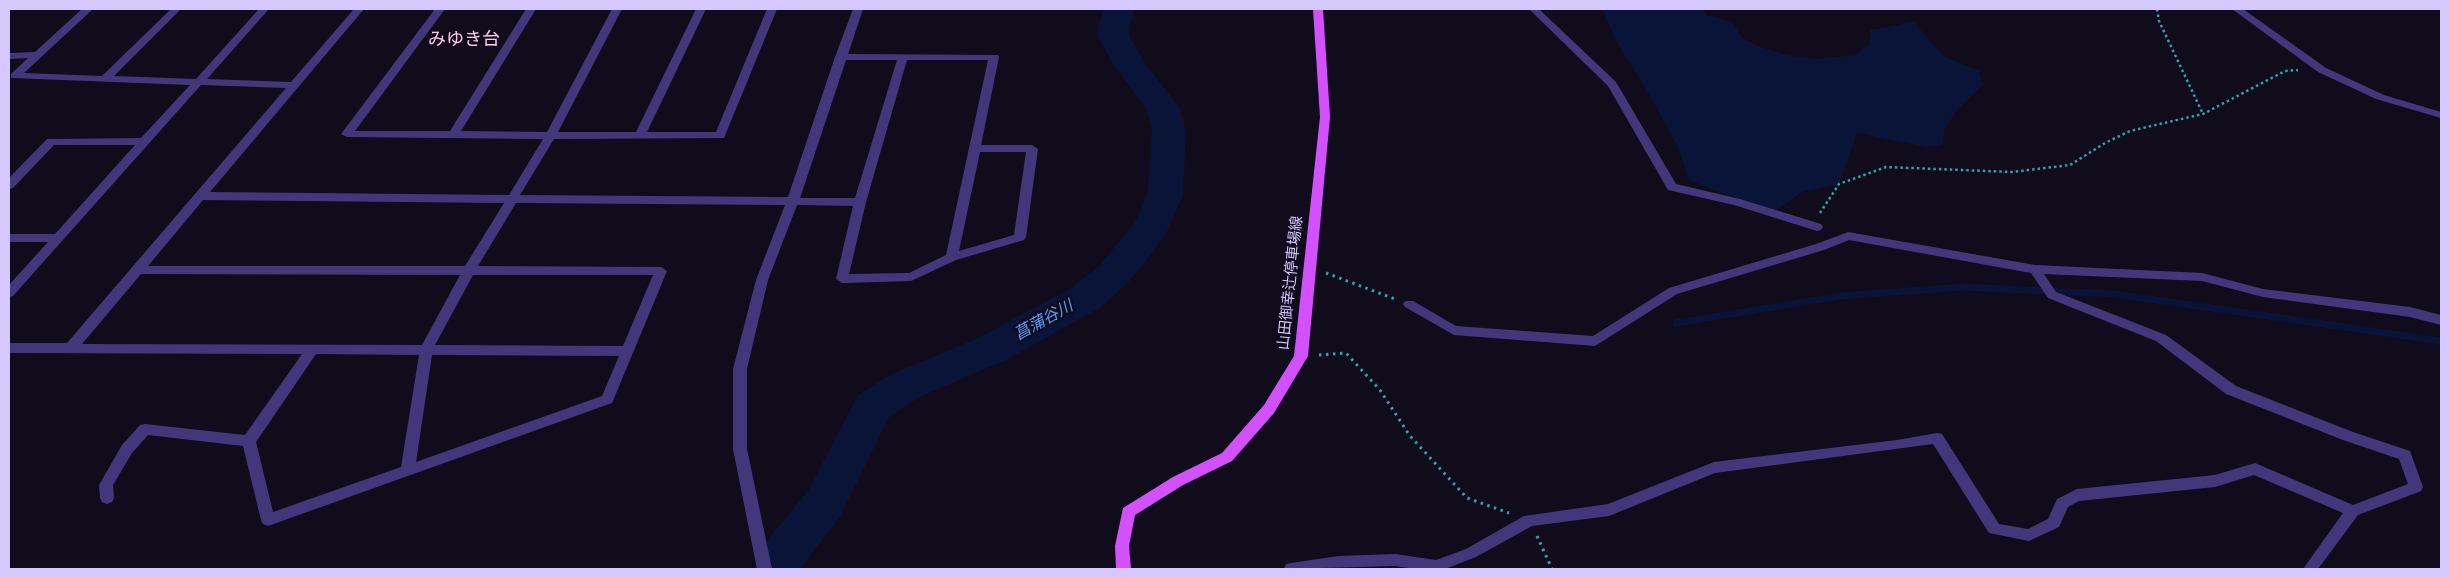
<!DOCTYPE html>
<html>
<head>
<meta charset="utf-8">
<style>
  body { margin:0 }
  #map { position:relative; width:2450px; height:578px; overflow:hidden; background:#110c1c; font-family:Roboto,sans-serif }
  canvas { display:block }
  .frame { position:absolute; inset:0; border:10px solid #d5c8fe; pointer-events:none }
</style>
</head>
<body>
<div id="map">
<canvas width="2450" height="578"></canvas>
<div class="frame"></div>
</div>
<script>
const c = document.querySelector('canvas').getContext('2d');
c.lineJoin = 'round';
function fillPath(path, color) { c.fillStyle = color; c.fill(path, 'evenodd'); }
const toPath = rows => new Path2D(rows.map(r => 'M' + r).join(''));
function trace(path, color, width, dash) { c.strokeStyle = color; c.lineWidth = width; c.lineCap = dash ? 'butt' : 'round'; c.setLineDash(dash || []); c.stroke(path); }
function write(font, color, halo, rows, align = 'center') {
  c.font = font + ' Roboto,"Noto Sans JP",sans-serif'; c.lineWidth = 5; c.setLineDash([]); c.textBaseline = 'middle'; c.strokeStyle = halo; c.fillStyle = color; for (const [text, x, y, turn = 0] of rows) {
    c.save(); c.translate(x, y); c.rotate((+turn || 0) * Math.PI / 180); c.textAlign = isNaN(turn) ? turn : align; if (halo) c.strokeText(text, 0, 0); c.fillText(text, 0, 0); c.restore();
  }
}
const water = toPath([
  [1602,9,1703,9,1706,15,1733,22,1742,38,1761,47,1786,55,1817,59,1854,55,1870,44,1870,30,1914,22,1943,56,1979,71,1983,85,1956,111,1944,131,1943,145,1927,147,1857,133,1839,184,1802,192,1773,213,1689,180,1678,147,1645,87,1617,43]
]);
const stream = toPath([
  [1676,323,1841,296,1962,287,2115,294,2441,341]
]);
const river = toPath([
  [1104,9,1134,9,1129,29,1130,37,1146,65,1180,108,1186,131,1183,195,1165,236,1128,283,1101,307,1006,360,920,397,889,417,840,517,800,569,754,569,769,538,808,491,858,395,890,375,978,338,1073,287,1100,265,1135,222,1147,195,1152,131,1147,109,1116,69,1098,37,1097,29,1104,9]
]);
const pathFar1 = toPath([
  [2157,9,2159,21,2203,114],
  [1820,213,1839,184,1886,167,2012,172,2070,165,2105,143,2130,131,2203,114,2285,71,2298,70]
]);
const path = toPath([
  [1326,273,1395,299],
  [1319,355,1346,353,1380,390,1410,436,1467,498,1509,513],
  [1537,536,1552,569]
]);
const minor = toPath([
  [82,9,93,9,24,73,102,76,171,9,181,9,114,76,196,79,259,9,269,9,207,79,291,82,354,9,364,9,210,192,509,195,543,139,347,137,341,134,435,9,445,9,355,131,450,131,526,9,536,9,461,131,547,132,612,9,622,9,558,132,636,132,696,9,706,9,647,132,716,132,767,9,777,9,724,138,554,139,520,195,788,197,835,57,853,9,863,9,848,54,998,55,999,57,981,145,1032,145,1038,149,1026,237,1024,240,956,260,911,281,842,283,836,279,853,206,797,205,768,280,747,369,747,449,772,569,757,569,733,449,733,369,756,280,785,205,516,203,478,266,661,267,667,271,612,403,268,526,263,524,261,520,243,446,148,435,132,453,113,485,114,498,112,502,107,504,102,502,100,498,99,485,122,445,140,425,145,424,245,435,302,354,9,353,9,343,67,343,286,88,201,85,13,296,9,297,9,285,48,242,9,242,9,234,55,234,135,145,54,145,13,188,9,189,9,178,47,139,141,138,190,85,11,78,11,74,28,58,9,59,9,53,35,52,82,9],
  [846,60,897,60,855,198,800,198,846,60],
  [907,60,988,60,946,255,909,273,849,274,866,202,907,60],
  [980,152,1026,152,1014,235,959,251,980,152],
  [203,200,504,203,465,266,148,266,203,200],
  [141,274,460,275,422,345,82,344,141,274],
  [473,275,653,275,623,346,435,345,473,275],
  [316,354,419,355,401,467,273,512,256,442,316,354],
  [432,355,619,356,602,396,416,462,432,355],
  [1529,9,1539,9,1616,82,1676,184,1740,199,1821,224,1823,227,1821,230,1817,231,1734,205,1668,190,1608,86,1529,9],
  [2232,9,2243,9,2326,68,2384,95,2441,112,2441,118,2376,99,2318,72,2232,9],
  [1848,232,2035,265,2202,273,2263,289,2410,307,2441,315,2441,325,2410,317,2263,297,2202,281,2044,274,2056,292,2166,335,2236,386,2353,432,2410,451,2423,487,2421,491,2358,515,2318,569,2303,569,2343,513,2254,475,2215,487,2079,501,2068,507,2059,527,2029,541,1989,533,1933,444,1715,473,1609,516,1532,526,1476,557,1445,569,1415,569,1395,566,1284,569,1286,564,1291,563,1338,556,1395,554,1436,560,1466,549,1524,516,1608,504,1714,462,1897,440,1937,433,1942,434,1999,524,2028,529,2048,519,2057,499,2077,489,2215,475,2255,463,2353,505,2408,484,2399,459,2343,440,2226,394,2156,341,2048,298,2031,273,1849,240,1824,250,1677,294,1595,346,1454,335,1405,307,1403,304,1405,301,1413,301,1456,326,1593,336,1669,288,1816,244,1848,232]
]);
const major = toPath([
  [1313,9,1323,9,1330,117,1308,356,1274,413,1232,461,1183,485,1135,515,1129,546,1131,569,1116,569,1115,546,1123,508,1173,477,1222,453,1264,405,1294,356,1320,117,1313,9]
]);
const streetNames = [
  ["山田御幸辻停車場線",1291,283,-84]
];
const waterNames = [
  ["菖蒲谷川",1044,321,-29]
];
const quarterNames = [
  ["みゆき台",464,40]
];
fillPath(water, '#091438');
trace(stream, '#091438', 7);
fillPath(river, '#091438');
trace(pathFar1, '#2fa3ab', 2.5, [2.5, 3]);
trace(path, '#2fa3ab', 3, [2.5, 4.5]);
fillPath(minor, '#43377b');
fillPath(major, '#d251fc');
write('15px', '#d5c8fe', '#110c1c', streetNames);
write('italic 16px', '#589bfc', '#110c1c', waterNames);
write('18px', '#fecae4', '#110c1c', quarterNames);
</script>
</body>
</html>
